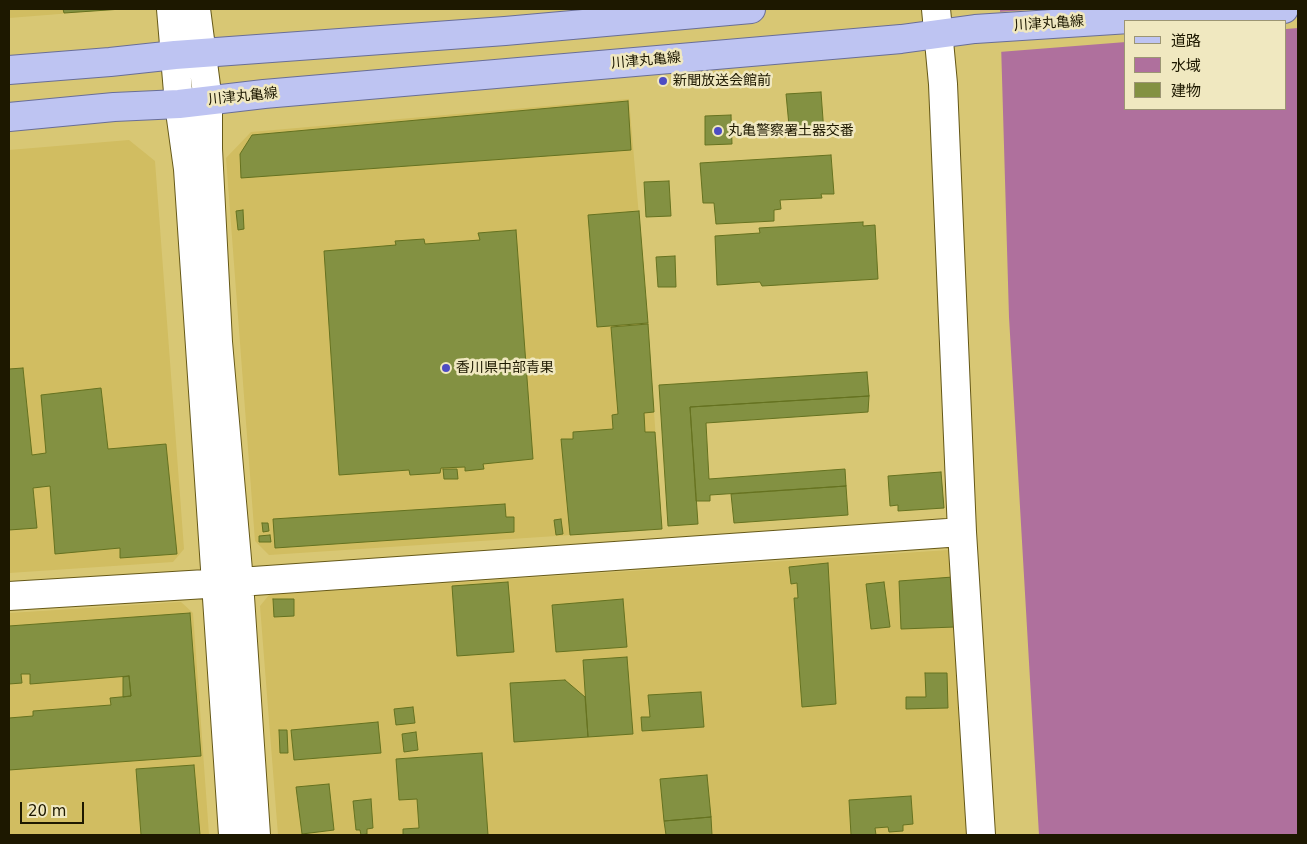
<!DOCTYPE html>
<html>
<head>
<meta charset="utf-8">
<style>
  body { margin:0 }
  #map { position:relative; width:1307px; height:844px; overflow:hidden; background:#d8c774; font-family:"DejaVu Sans","Noto Sans JP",sans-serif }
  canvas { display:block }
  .frame { position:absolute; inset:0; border:10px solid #1d1800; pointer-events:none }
  .legend { position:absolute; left:1124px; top:20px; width:162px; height:90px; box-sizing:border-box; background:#f0e8c0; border:1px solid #9c9573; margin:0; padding:6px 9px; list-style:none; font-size:15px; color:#1d1800 }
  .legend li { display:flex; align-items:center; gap:10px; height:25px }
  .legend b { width:25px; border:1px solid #9c9573 }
  .scale { position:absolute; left:20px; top:802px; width:64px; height:22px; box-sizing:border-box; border:2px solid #1d1800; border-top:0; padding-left:6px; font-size:15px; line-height:18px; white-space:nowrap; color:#1d1800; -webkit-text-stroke:4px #f0e8c0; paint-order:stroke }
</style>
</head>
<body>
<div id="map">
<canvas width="1307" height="844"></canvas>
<div class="frame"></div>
<ul class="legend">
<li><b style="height:6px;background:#bec4f2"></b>道路</li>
<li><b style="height:14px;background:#af709d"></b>水域</li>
<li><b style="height:14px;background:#839142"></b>建物</li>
</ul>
<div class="scale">20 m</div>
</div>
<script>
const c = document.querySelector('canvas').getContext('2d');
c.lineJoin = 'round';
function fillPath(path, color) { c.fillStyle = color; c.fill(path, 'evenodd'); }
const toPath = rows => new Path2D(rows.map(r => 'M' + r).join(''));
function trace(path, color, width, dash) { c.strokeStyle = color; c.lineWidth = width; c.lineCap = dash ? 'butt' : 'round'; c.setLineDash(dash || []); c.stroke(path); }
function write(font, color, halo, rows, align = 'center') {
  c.font = font + ' "DejaVu Sans","Noto Sans JP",sans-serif'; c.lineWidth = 5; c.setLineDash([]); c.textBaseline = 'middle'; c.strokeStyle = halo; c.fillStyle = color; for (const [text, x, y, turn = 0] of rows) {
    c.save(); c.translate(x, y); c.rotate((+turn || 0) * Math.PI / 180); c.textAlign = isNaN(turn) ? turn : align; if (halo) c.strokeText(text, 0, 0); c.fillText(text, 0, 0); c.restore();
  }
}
const built = toPath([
  [9,9,122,9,9,18],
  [629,99,648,323,662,529,269,555,255,541,226,158,251,132],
  [129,140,155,161,184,549,173,562,9,573,9,150],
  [948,550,956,555,974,835,278,835,260,606,269,595],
  [181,602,193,613,209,835,9,835,9,613]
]);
const water = toPath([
  [1000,9,1298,9,1298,835,1039,835,1009,317],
  [1126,21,1286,21,1286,109,1126,109]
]);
const pier = toPath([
  [1040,9,1298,9,1298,28,1286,29,1286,21,1126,21,1126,42,999,52,998,12]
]);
const building = toPath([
  [63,9,122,9,64,13,63,9],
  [821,92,824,133,790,136,786,94,821,92],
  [628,101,631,150,241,178,240,154,252,135,628,101],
  [731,115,732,144,705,145,705,116,731,115],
  [831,155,834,194,821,194,822,198,780,200,781,209,774,210,774,221,716,224,714,203,703,203,700,163,831,155],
  [669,181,671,216,646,217,644,182,669,181],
  [243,210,244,229,238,230,236,211,243,210],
  [639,211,648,323,597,327,588,215,639,211],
  [863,222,863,226,875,225,878,279,762,286,760,282,717,285,715,236,760,233,759,228,863,222],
  [516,230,533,459,483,464,484,469,465,471,465,467,441,468,440,473,410,475,409,470,339,475,324,251,396,245,395,241,424,239,425,244,480,240,478,233,516,230],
  [675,256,676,287,658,287,656,257,675,256],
  [648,324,654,412,644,413,645,432,655,432,662,529,570,535,561,439,573,439,573,432,613,429,612,415,618,414,611,327,648,324],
  [23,368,32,455,46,453,41,395,101,388,108,449,166,444,177,554,120,558,120,548,55,554,50,486,33,488,37,528,9,530,9,369,23,368],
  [867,372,869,396,690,407,698,524,668,526,659,385,867,372],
  [869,396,868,412,706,423,709,479,845,469,846,486,710,495,710,501,696,501,690,407,869,396],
  [443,469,457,469,458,479,444,479,443,469],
  [941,472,944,508,898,511,898,505,890,506,888,476,941,472],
  [846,486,848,515,734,523,731,494,846,486],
  [505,504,506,517,514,517,514,532,275,548,273,519,505,504],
  [561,519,563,534,556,535,554,520,561,519],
  [262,523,268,523,269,531,263,532,262,523],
  [270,535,271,542,259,542,259,536,270,535],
  [828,563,836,704,802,707,794,598,798,598,797,583,791,584,789,567,828,563],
  [953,577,955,627,901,629,899,581,953,577],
  [508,582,514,652,457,656,452,586,508,582],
  [884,582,890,627,871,629,866,584,884,582],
  [273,599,294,599,294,616,274,617,273,599],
  [623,599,627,647,556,652,552,605,623,599],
  [190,613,201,756,9,770,9,718,33,716,33,711,111,705,110,698,131,696,129,676,30,684,30,674,21,674,22,683,9,684,9,626,190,613],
  [627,657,633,734,588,737,583,660,627,657],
  [925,673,947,673,948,708,906,709,906,697,926,697,925,673],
  [129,676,131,696,123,697,123,677,129,676],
  [565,680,585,697,588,737,514,742,510,683,565,680],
  [701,692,704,727,642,731,641,717,650,717,648,695,701,692],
  [413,707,415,723,396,725,394,709,413,707],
  [378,722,381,753,294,760,291,730,378,722],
  [279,730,287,730,288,753,280,753,279,730],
  [416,732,418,750,404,752,402,734,416,732],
  [482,753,488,835,403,835,403,829,419,828,417,799,399,800,396,759,482,753],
  [194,765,200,835,141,835,136,769,194,765],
  [707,775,711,817,664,821,660,779,707,775],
  [329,784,334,830,302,834,296,787,329,784],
  [911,796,913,824,903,825,903,831,889,832,888,827,875,828,876,835,851,835,849,800,911,796],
  [371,799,373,828,367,829,367,834,361,835,360,830,356,830,353,801,371,799],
  [711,817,712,835,666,835,664,821,711,817]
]);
const minor = toPath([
  [171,9,179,104,188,169,233,835],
  [196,9,208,101,208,149,218,342,239,582,256,835],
  [936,9,943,84,962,532,981,835],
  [9,596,239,582,962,532]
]);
const major = toPath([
  [9,70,110,62,175,55,505,31,751,9],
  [9,117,114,107,179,104,264,94,901,39,975,29,1284,9]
]);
const markers = [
  [663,81,5,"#4d4cc3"],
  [718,131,5,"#4d4cc3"],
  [446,368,5,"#4d4cc3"]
];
const streetNames = [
  ["川津丸亀線",1049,24,-4],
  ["川津丸亀線",646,61,-5],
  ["川津丸亀線",243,97,-6]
];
const poiNames = [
  ["新聞放送会館前",673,81],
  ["丸亀警察署土器交番",728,131],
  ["香川県中部青果",456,368]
];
fillPath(built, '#d1bd61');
fillPath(water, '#af709d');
fillPath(pier, '#d8c774');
fillPath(building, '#839142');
trace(building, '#657220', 1);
trace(minor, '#665918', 30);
trace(major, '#696e97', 30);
trace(minor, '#fff', 28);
trace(major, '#bec4f2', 28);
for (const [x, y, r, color] of markers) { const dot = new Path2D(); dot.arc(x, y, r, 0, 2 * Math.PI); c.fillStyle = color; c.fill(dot); trace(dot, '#f0e8c0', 2); }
write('14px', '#1d1800', '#f0e8c0', streetNames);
write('14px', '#1d1800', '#f0e8c0', poiNames, 'left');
</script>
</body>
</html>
